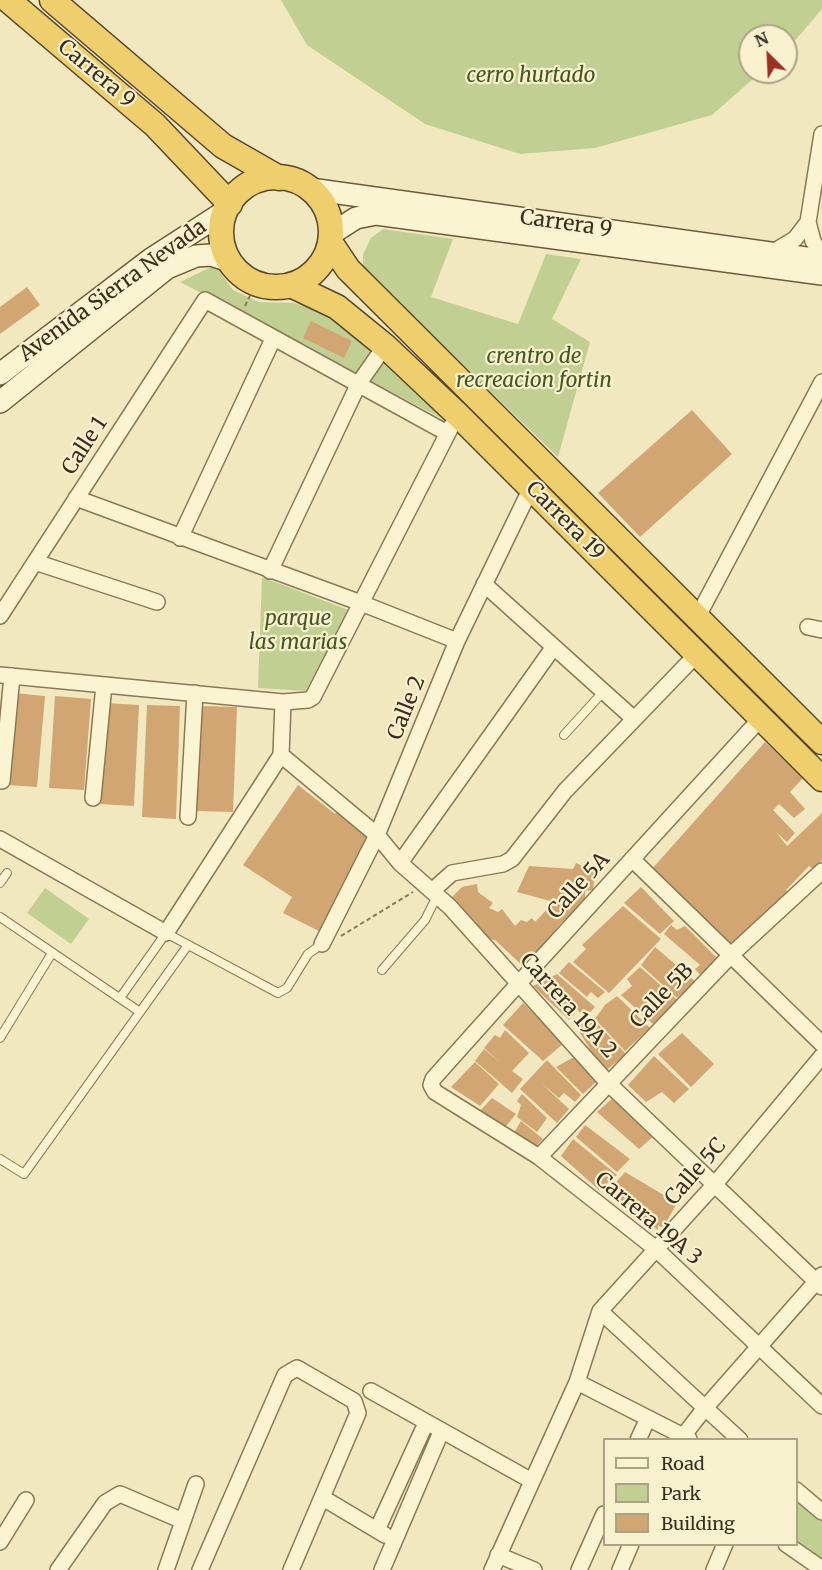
<!DOCTYPE html>
<html>
<head>
<meta charset="utf-8">
<style>
  body { margin:0 }
  #map { position:relative; width:822px; height:1570px; overflow:hidden; background:#f1e8bf; font-family:Merriweather,serif }
  canvas { display:block }
  .legend { position:absolute; left:603px; top:1438px; width:195px; height:108px; box-sizing:border-box; background:#f8f1cf; border:2px solid #aca387; margin:0; padding:8px 10px; list-style:none; font-size:18px; color:#392e1c }
  .legend li { display:flex; align-items:center; gap:12px; height:30px }
  .legend b { width:30px; border:2px solid #aca387 }
  .north { position:absolute; left:738px; top:24px; width:60px; height:60px; box-sizing:border-box; background:#f8f1cf; border:2px solid #aca387; border-radius:50%; rotate:336deg; font-size:16px; font-weight:700; line-height:24px; text-align:center; color:#392e1c }
  .north::after { content:''; display:block; margin:auto; width:21px; height:27px; background:#9e3122; clip-path:polygon(50% 0,100% 100%,50% 72%,0 100%) }
</style>
</head>
<body>
<div id="map">
<canvas width="822" height="1570"></canvas>
<ul class="legend">
<li><b style="height:8px;background:#fbf4d3"></b>Road</li>
<li><b style="height:16px;background:#c1d092"></b>Park</li>
<li><b style="height:16px;background:#d2a672"></b>Building</li>
</ul>
<div class="north">N</div>
</div>
<script>
const c = document.querySelector('canvas').getContext('2d');
c.lineJoin = 'round';
function fillPath(path, color) { c.fillStyle = color; c.fill(path, 'evenodd'); }
const toPath = rows => new Path2D(rows.map(r => 'M' + r).join(''));
function trace(path, color, width, dash) { c.strokeStyle = color; c.lineWidth = width; c.lineCap = dash ? 'butt' : 'round'; c.setLineDash(dash || []); c.stroke(path); }
function write(font, color, halo, rows, align = 'center') {
  c.font = font + ' Merriweather,serif'; c.lineWidth = 4.5; c.setLineDash([]); c.textBaseline = 'middle'; c.strokeStyle = halo; c.fillStyle = color; for (const [text, x, y, turn = 0] of rows) {
    c.save(); c.translate(x, y); c.rotate((+turn || 0) * Math.PI / 180); c.textAlign = isNaN(turn) ? turn : align; if (halo) c.strokeText(text, 0, 0); c.fillText(text, 0, 0); c.restore();
  }
}
const green = toPath([
  [281,0,822,0,822,9,786,51,786,36,750,36,750,72,761,72,712,115,595,148,520,154,425,124,307,45],
  [383,229,453,239,431,297,518,324,546,254,581,259,552,319,590,342,558,457,363,268,363,254,371,238],
  [215,265,233,290,259,302,293,303,326,310,447,421,180,282],
  [262,577,351,611,306,691,258,688],
  [45,888,89,919,71,944,27,913],
  [796,1494,822,1517,822,1561,797,1544]
]);
const building = toPath([
  [27,287,40,305,0,334,0,307],
  [311,321,352,341,344,358,303,338],
  [692,410,732,454,640,537,598,493],
  [14,693,45,696,37,787,7,785],
  [55,696,91,699,84,790,49,788],
  [106,703,139,705,134,806,100,804],
  [147,705,180,706,176,819,142,817],
  [200,706,237,707,233,812,195,811],
  [765,742,803,778,790,792,805,809,794,818,779,804,773,810,795,833,787,842,776,832,787,846,822,813,822,860,813,869,809,866,786,890,789,892,733,947,651,870],
  [298,785,335,814,336,812,368,835,357,858,359,859,323,933,283,913,292,897,243,865],
  [576,863,595,872,593,890,585,891,585,904,561,923,549,938,551,940,525,968,495,940,483,938,472,929,477,923,450,899,462,887,477,884,478,892,493,903,489,908,498,912,502,909,515,926,521,920,527,922,532,918,535,922,554,902,517,892,529,866,573,869],
  [641,887,674,921,660,934,624,903],
  [623,906,661,939,609,993,573,962,586,949,582,945],
  [671,925,677,930,685,926,719,960,701,976,695,969,700,965,664,934],
  [655,947,696,982,677,998,641,965],
  [569,962,605,992,598,998,591,992,587,997,559,973],
  [640,967,677,1000,653,1024,621,995,632,986,627,979],
  [557,974,595,1007,586,1017,577,1010,569,1020,533,986],
  [617,996,650,1028,625,1051,595,1019,605,1005],
  [523,1003,564,1043,543,1061,503,1025],
  [590,1016,626,1054,604,1072,577,1028],
  [505,1030,529,1053,512,1071,523,1079,512,1093,475,1061,484,1049,501,1063,484,1048,495,1035,500,1038],
  [682,1033,714,1064,691,1087,658,1054],
  [654,1056,689,1089,674,1103,662,1092,646,1102,628,1085],
  [574,1057,596,1082,583,1094,556,1067],
  [547,1060,581,1095,575,1102,564,1093,559,1098,541,1083,569,1109,557,1123,520,1089],
  [475,1062,499,1084,480,1106,451,1087],
  [522,1094,547,1118,537,1132,517,1117,521,1105,517,1101],
  [615,1096,654,1136,639,1149,597,1112],
  [492,1098,516,1114,503,1130,479,1112],
  [521,1121,543,1139,532,1150,512,1136],
  [585,1125,630,1159,617,1172,576,1137],
  [573,1139,617,1175,599,1190,561,1156],
  [625,1172,677,1203,663,1228,658,1225,658,1230,606,1194]
]);
const path = toPath([
  [245,306,256,283],
  [341,936,413,892]
]);
const service = toPath([
  [564,735,603,692],
  [0,883,7,873],
  [0,917,140,1012],
  [382,970,425,920,437,896],
  [120,998,166,933,278,993,287,988,308,954,322,944],
  [0,1038,52,953],
  [0,1159,24,1174,188,945]
]);
const minor = toPath([
  [822,134,808,222,813,241,822,256],
  [775,251,795,239,808,222],
  [76,498,361,603,457,641],
  [180,538,273,339],
  [35,562,157,602],
  [270,571,359,383,385,346],
  [484,584,633,718],
  [0,616,205,300,447,433],
  [698,616,822,382],
  [808,627,822,630],
  [0,675,283,702,308,700,313,697,452,425],
  [761,718,519,983,433,1079,431,1085,435,1092,539,1157,656,1249,822,1406],
  [281,755,377,835,400,863,450,907,608,1083,822,1287],
  [2,781,12,676],
  [93,798,104,685],
  [188,817,195,693],
  [0,839,166,933,281,755,283,702],
  [632,859,822,1044],
  [400,863,553,648],
  [432,891,452,873,503,864,512,859,565,791,697,654],
  [322,944,377,835,457,641,531,488],
  [539,1157,731,955,822,871],
  [600,1311,740,1440],
  [577,1382,689,1439],
  [371,1391,532,1481],
  [638,1440,648,1418],
  [680,1440,705,1408,822,1275],
  [796,1490,822,1512],
  [323,1498,385,1535],
  [377,1530,426,1423],
  [0,1542,26,1500],
  [786,1544,822,1569],
  [498,1555,534,1570],
  [58,1570,105,1503,120,1494,183,1521],
  [166,1570,196,1484],
  [200,1570,285,1375,297,1368,354,1401,358,1413,291,1570],
  [382,1570,441,1432],
  [492,1570,577,1382,600,1311,715,1184,822,1056],
  [579,1570,604,1514],
  [620,1570,631,1544],
  [714,1570,725,1544]
]);
const secondary = toPath([
  [310,189,822,260],
  [331,234,356,218,376,214,822,274],
  [0,374,151,259,227,210],
  [0,402,167,268,196,256,211,255,230,261]
]);
const trunk = toPath([
  [8,0,155,125,230,204],
  [52,0,223,146,279,178],
  '221 232a55 55 0 1 1 110 0a55 55 0 1 1-110 0Z',
  [330,242,348,269,822,742],
  [291,285,337,307,385,346,458,415,822,779]
]);
const streetNames = [
  ["Carrera 9",96,74,40],
  ["Carrera 9",566,224,8],
  ["Avenida Sierra Nevada",113,291,-36],
  ["Calle 1",85,446,-57],
  ["Carrera 19",565,521,45],
  ["Calle 2",407,708,-68],
  ["Calle 5A",579,886,-48],
  ["Calle 5B",662,996,-46],
  ["Carrera 19A 2",568,1006,48],
  ["Calle 5C",696,1172,-49],
  ["Carrera 19A 3",648,1219,40]
];
const parkNames = [
  ["cerro hurtado",531,76],
  ["crentro de",534,357],
  ["recreacion fortin",534,381],
  ["parque",298,619],
  ["las marias",298,643]
];
fillPath(green, '#c1d092');
fillPath(building, '#d2a672');
trace(service, '#8b7956', 10);
trace(minor, '#8b7956', 18);
trace(secondary, '#6d5a39', 24);
trace(trunk, '#58462b', 27);
trace(path, '#8b7956', 2, [4.5, 3]);
trace(service, '#fbf4d3', 8);
trace(minor, '#fbf4d3', 15);
trace(secondary, '#fbf4d3', 21);
trace(trunk, '#efce6e', 24);
write('21px', '#392e1c', '#f8f1cf', streetNames);
write('italic 21px', '#435721', '#f8f1cf', parkNames);
</script>
</body>
</html>
